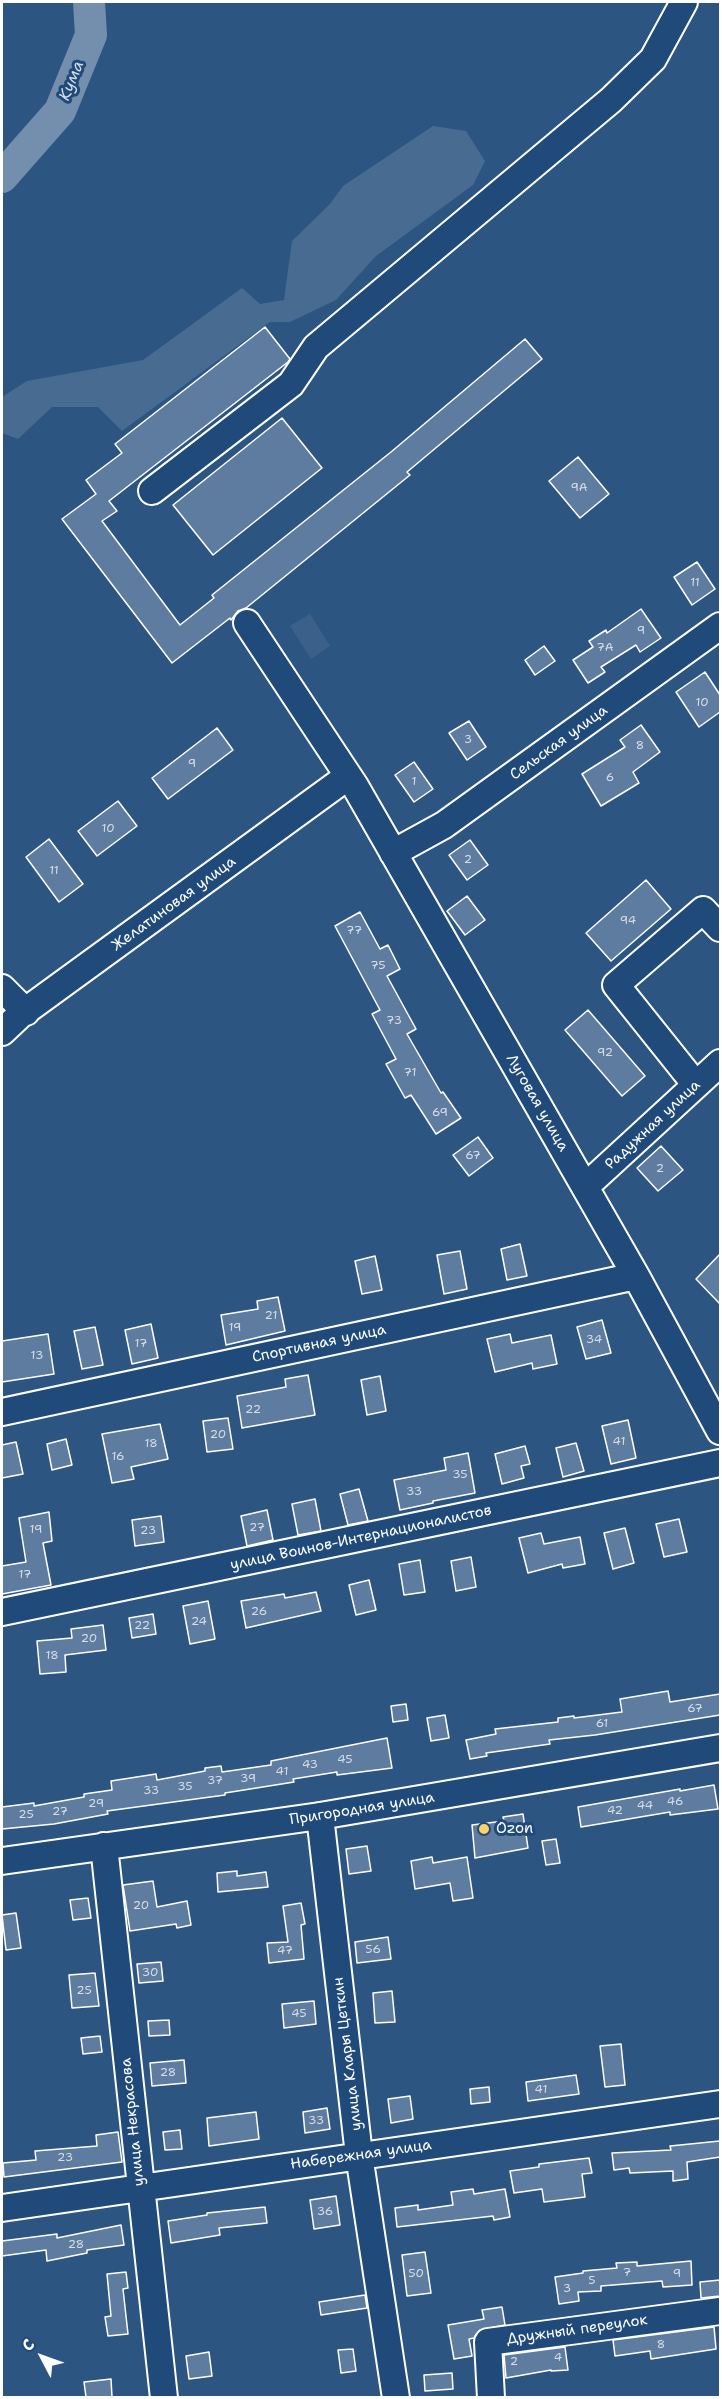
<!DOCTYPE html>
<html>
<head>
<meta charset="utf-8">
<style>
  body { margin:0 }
  #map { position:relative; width:722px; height:2399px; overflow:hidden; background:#2c5582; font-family:"Shantell Sans",sans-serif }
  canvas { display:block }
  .frame { position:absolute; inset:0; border:3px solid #fff; pointer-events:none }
  .north { position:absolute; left:12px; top:2327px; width:60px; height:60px; -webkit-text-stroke:4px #1f4a7a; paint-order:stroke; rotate:311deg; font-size:16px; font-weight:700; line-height:24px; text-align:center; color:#fff }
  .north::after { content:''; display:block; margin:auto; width:21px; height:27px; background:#fff; clip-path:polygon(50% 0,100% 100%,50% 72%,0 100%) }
</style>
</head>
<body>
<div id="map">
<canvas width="722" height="2399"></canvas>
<div class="frame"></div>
<div class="north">С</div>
</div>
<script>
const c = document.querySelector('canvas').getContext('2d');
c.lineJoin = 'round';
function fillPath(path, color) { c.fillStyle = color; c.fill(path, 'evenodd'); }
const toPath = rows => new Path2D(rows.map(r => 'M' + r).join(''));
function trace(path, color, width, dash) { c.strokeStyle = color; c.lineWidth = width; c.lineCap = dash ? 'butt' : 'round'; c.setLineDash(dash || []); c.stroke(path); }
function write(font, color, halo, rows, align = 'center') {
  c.font = font + ' "Shantell Sans",sans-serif'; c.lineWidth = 6; c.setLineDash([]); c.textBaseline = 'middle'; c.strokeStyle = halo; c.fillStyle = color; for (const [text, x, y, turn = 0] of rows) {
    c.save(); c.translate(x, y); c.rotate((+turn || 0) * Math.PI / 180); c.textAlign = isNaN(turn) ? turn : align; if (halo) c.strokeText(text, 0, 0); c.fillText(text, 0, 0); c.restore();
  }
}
const built = toPath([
  [310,614,330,646,311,659,290,626]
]);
const green = toPath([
  [433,126,466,131,485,161,473,185,376,256,336,300,290,322,270,322,122,431,98,407,52,407,18,439,2,433,2,397,27,381,143,360,242,288,260,304,284,300,292,241,330,204,343,186]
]);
const river = toPath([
  [2,177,60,111,91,35,89,2]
]);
const building = toPath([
  [265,327,290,359,288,362,109,501,117,511,102,521,180,625,214,598,212,595,391,452,525,339,542,359,407,472,410,475,246,608,238,611,231,620,230,618,172,663,62,519,96,494,86,480,122,453,115,444,265,327],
  [282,418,322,468,213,555,173,505,282,418],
  [578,457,609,494,580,518,549,481,578,457],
  [697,562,715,589,692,605,674,577,697,562],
  [641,609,661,638,640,652,636,645,601,667,605,672,588,683,573,660,593,647,589,641,606,630,607,633,641,609],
  [544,646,555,661,535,675,525,660,544,646],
  [705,672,720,695,720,712,699,727,676,692,705,672],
  [469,721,486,747,467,760,449,733,469,721],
  [641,725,660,752,633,772,639,783,601,806,582,774,625,747,620,740,641,725],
  [217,728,233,750,168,799,152,778,217,728],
  [414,762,433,789,414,802,395,775,414,762],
  [118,801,137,826,97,856,78,831,118,801],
  [49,839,83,884,59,902,26,857,49,839],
  [470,840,488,865,467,880,449,855,470,840],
  [646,880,671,909,611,961,586,933,646,880],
  [467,896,485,920,465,935,447,911,467,896],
  [360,912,380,949,388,945,400,969,387,976,416,1029,407,1034,441,1093,443,1092,461,1118,436,1134,411,1095,405,1098,386,1064,396,1059,372,1014,380,1010,335,926,360,912],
  [588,1010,645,1076,622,1096,565,1030,588,1010],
  [478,1137,493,1158,469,1176,453,1155,478,1137],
  [661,1146,683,1170,658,1191,637,1168,661,1146],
  [520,1244,527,1276,507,1280,501,1249,520,1244],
  [460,1251,467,1289,444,1294,437,1255,460,1251],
  [720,1254,720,1304,696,1279,720,1254],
  [375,1256,382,1290,362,1294,355,1261,375,1256],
  [278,1297,285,1331,226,1345,221,1315,258,1309,257,1301,278,1297],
  [602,1320,611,1353,586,1359,577,1327,602,1320],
  [151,1324,158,1358,132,1364,125,1330,151,1324],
  [95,1327,103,1365,82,1369,74,1331,95,1327],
  [48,1334,54,1374,2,1382,2,1341,48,1334],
  [510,1334,512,1343,551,1335,557,1364,533,1369,532,1363,495,1372,487,1339,510,1334],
  [308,1375,315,1415,242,1428,237,1396,286,1387,285,1379,308,1375],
  [380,1376,386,1411,367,1415,361,1380,380,1376],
  [228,1418,233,1449,207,1452,203,1421,228,1418],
  [628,1420,636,1458,611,1464,602,1426,628,1420],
  [160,1424,168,1459,131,1467,134,1479,112,1483,102,1434,160,1424],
  [66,1439,72,1465,52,1470,47,1444,66,1439],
  [16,1442,23,1474,2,1478,2,1445,16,1442],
  [576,1443,584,1471,563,1477,556,1448,576,1443],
  [525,1446,530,1464,521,1466,524,1478,502,1484,495,1454,525,1446],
  [468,1453,475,1493,433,1501,433,1503,400,1510,394,1480,446,1470,444,1458,468,1453],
  [359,1489,368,1521,348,1525,340,1494,359,1489],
  [315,1499,321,1531,298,1535,292,1504,315,1499],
  [267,1510,273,1540,247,1546,241,1516,267,1510],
  [49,1512,52,1541,43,1543,51,1585,2,1594,2,1566,26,1562,19,1518,49,1512],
  [161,1516,164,1542,135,1546,132,1520,161,1516],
  [679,1519,687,1552,664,1557,656,1524,679,1519],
  [625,1528,634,1563,613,1569,604,1533,625,1528],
  [541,1533,544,1544,580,1537,585,1564,563,1568,562,1564,528,1573,519,1538,541,1533],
  [471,1557,476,1587,456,1591,451,1561,471,1557],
  [420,1560,425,1592,404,1595,399,1564,420,1560],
  [369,1580,376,1610,356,1615,349,1585,369,1580],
  [316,1592,321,1611,246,1628,241,1601,284,1594,285,1598,316,1592],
  [208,1601,215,1639,190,1644,183,1606,208,1601],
  [153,1614,156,1634,132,1638,129,1618,153,1614],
  [103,1625,106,1650,65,1655,66,1672,40,1674,37,1641,72,1638,71,1629,103,1625],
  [668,1691,670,1702,720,1694,720,1715,595,1735,549,1740,550,1744,486,1753,487,1756,470,1759,466,1740,496,1734,495,1729,558,1722,558,1718,574,1716,574,1718,622,1712,620,1699,668,1691],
  [406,1704,408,1720,393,1722,391,1706,406,1704],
  [445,1715,449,1738,431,1741,427,1718,445,1715],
  [387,1738,392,1768,337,1775,337,1772,293,1779,294,1782,225,1793,225,1795,107,1811,108,1814,54,1824,2,1829,2,1807,34,1803,34,1806,84,1797,84,1794,112,1790,111,1781,156,1774,157,1780,205,1771,205,1768,221,1766,222,1772,271,1765,271,1761,387,1738],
  [714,1785,718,1809,670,1815,670,1812,581,1827,578,1807,680,1789,680,1791,714,1785],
  [523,1814,528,1848,475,1858,472,1825,504,1821,503,1817,523,1814],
  [556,1839,560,1863,546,1865,542,1841,556,1839],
  [367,1846,371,1871,349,1874,346,1849,367,1846],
  [432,1857,433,1863,467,1857,473,1898,453,1901,450,1883,415,1889,411,1861,432,1857],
  [237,1871,237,1876,266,1872,268,1887,218,1892,217,1873,237,1871],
  [153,1881,157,1907,187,1901,191,1925,177,1928,176,1924,130,1931,123,1885,153,1881],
  [88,1898,91,1918,73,1920,70,1900,88,1898],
  [301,1903,305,1924,301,1925,304,1959,269,1963,267,1943,288,1942,283,1906,301,1903],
  [16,1913,21,1948,6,1950,2,1915,16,1913],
  [388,1937,391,1959,357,1963,355,1942,388,1937],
  [161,1962,163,1981,139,1983,137,1964,161,1962],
  [95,1973,99,2006,72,2008,69,1975,95,1973],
  [392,1991,395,2022,375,2023,373,1993,392,1991],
  [314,2001,316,2024,284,2028,282,2004,314,2001],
  [169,2020,170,2035,149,2036,148,2021,169,2020],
  [100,2036,102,2052,83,2054,81,2038,100,2036],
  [621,2044,625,2085,605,2087,600,2046,621,2044],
  [184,2060,186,2083,152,2086,150,2063,184,2060],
  [576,2075,579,2094,528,2101,526,2082,576,2075],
  [489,2087,490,2102,471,2104,470,2089,489,2087],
  [410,2096,413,2119,391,2123,388,2099,410,2096],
  [327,2108,330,2129,305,2133,303,2112,327,2108],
  [256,2112,259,2139,209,2146,207,2118,256,2112],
  [180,2130,182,2149,165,2150,163,2132,180,2130],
  [118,2132,122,2162,4,2177,3,2163,36,2160,35,2151,97,2146,96,2135,118,2132],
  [720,2141,720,2157,687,2162,688,2179,673,2181,673,2171,630,2173,629,2168,614,2170,612,2153,671,2150,670,2146,720,2141],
  [589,2158,592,2173,582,2174,585,2197,544,2202,542,2189,514,2193,510,2171,539,2167,539,2164,589,2158],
  [473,2189,474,2194,505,2189,510,2217,494,2220,493,2216,397,2227,395,2208,418,2205,418,2210,453,2205,451,2192,473,2189],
  [336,2196,340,2225,314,2229,310,2200,336,2196],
  [265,2207,267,2223,219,2228,220,2235,171,2243,168,2221,207,2215,207,2213,265,2207],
  [121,2225,124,2245,87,2250,87,2253,47,2261,46,2250,2,2256,2,2241,57,2234,57,2238,121,2225],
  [425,2252,431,2293,407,2296,402,2255,425,2252],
  [691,2261,692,2285,663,2287,662,2281,601,2286,601,2291,578,2292,579,2301,559,2304,555,2277,583,2273,583,2271,617,2268,616,2263,637,2262,637,2266,691,2261],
  [126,2272,128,2288,123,2289,128,2334,108,2336,105,2317,111,2316,107,2274,126,2272],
  [720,2280,720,2296,701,2298,700,2282,720,2280],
  [365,2295,367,2308,321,2315,319,2302,365,2295],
  [502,2307,505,2325,480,2330,474,2338,469,2339,472,2356,454,2359,448,2325,484,2319,482,2310,502,2307],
  [714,2327,716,2349,651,2359,650,2351,615,2356,613,2340,714,2327],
  [565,2347,568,2370,551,2371,551,2370,506,2378,504,2355,565,2347],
  [353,2349,356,2371,341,2373,338,2350,353,2349],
  [209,2352,212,2376,189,2379,186,2356,209,2352],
  [452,2373,453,2389,425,2391,424,2375,452,2373],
  [111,2379,112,2397,86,2397,84,2382,111,2379]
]);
const minor = toPath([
  [152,491,291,384,316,347,611,100,653,59,684,2],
  [247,623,355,786,636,1276,720,1431],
  [393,853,444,825,720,626],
  [2,988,26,1012],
  [2,1032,20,1015,347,777],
  [696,1085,616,985,703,910,720,928],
  [585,1187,720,1063],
  [2,1412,636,1276],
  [2,1612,720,1463],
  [320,1816,359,2155,396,2398],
  [104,1846,164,2398],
  [2,1861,320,1816,720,1748],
  [2,2208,720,2104],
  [491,2398,488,2342,720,2311]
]);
const markers = [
  [484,1829,6,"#ffd166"]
];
const numberNames = [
  ["9А",579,488],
  ["11",695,583],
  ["9",641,631],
  ["7А",605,648],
  ["10",702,703],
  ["3",468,740],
  ["8",640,746],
  ["9",192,764],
  ["6",610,778],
  ["1",414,782],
  ["10",108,829],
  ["2",468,860],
  ["11",54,871],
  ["94",628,921],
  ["77",354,931],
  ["75",378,966],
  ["73",394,1021],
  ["92",605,1053],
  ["71",410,1073],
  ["69",440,1113],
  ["67",473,1156],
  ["2",660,1169],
  ["21",271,1316],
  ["19",235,1328],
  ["34",594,1340],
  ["17",141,1344],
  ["13",37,1356],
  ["22",253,1410],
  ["20",218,1435],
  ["41",619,1442],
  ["18",151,1444],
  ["16",118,1457],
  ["35",460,1475],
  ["33",414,1492],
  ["27",257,1528],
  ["19",36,1530],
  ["23",148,1531],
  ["17",25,1575],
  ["26",259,1612],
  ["24",199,1622],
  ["22",142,1626],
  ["20",89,1639],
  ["18",52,1656],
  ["67",695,1709],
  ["61",602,1724],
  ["45",345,1760],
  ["43",310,1765],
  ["41",282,1772],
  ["39",248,1779],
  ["37",215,1781],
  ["35",185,1787],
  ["33",151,1791],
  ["46",675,1802],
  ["29",96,1804],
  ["44",645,1806],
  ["42",615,1811],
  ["27",60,1812],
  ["25",26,1815],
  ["20",141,1906],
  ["56",373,1950],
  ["47",285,1951],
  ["30",150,1973],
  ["25",84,1991],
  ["45",299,2014],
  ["28",168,2073],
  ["41",541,2090],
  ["33",316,2121],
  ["23",65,2158],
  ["36",325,2212],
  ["28",76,2245],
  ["7",627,2273],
  ["50",416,2274],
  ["9",677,2274],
  ["5",592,2281],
  ["3",567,2289],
  ["8",661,2345],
  ["4",558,2358],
  ["2",514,2362]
];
const streetNames = [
  ["Сельская улица",559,743,-36],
  ["Желатиновая улица",174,904,-36],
  ["Луговая улица",537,1103,60],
  ["Радужная улица",653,1125,-43],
  ["Спортивная улица",319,1344,-12],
  ["улица Воинов-Интернационалистов",361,1538,-12],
  ["Пригородная улица",362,1809,-9],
  ["улица Клары Цеткин",348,2054,-97],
  ["улица Некрасова",133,2122,-96],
  ["Набережная улица",361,2155,-8],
  ["Дружный переулок",577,2330,-8]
];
const poiNames = [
  ["Ozon",496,1829]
];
const waterNames = [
  ["Кума",72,81,-68]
];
fillPath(built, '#3b618b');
fillPath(green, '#486b92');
trace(river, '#748fad', 32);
fillPath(building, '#5e7c9f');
trace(building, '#fff', 1.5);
trace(minor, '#fff', 30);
trace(minor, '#1f4a7a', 26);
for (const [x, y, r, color] of markers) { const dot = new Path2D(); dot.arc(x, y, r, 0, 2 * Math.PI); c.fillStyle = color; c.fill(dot); trace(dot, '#1f4a7a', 2); }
write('12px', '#d7dee7', null, numberNames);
write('15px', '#fff', '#1f4a7a', streetNames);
write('15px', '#fff', '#1f4a7a', poiNames, 'left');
write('italic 16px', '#d5dde6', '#1f4a7a', waterNames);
</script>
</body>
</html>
